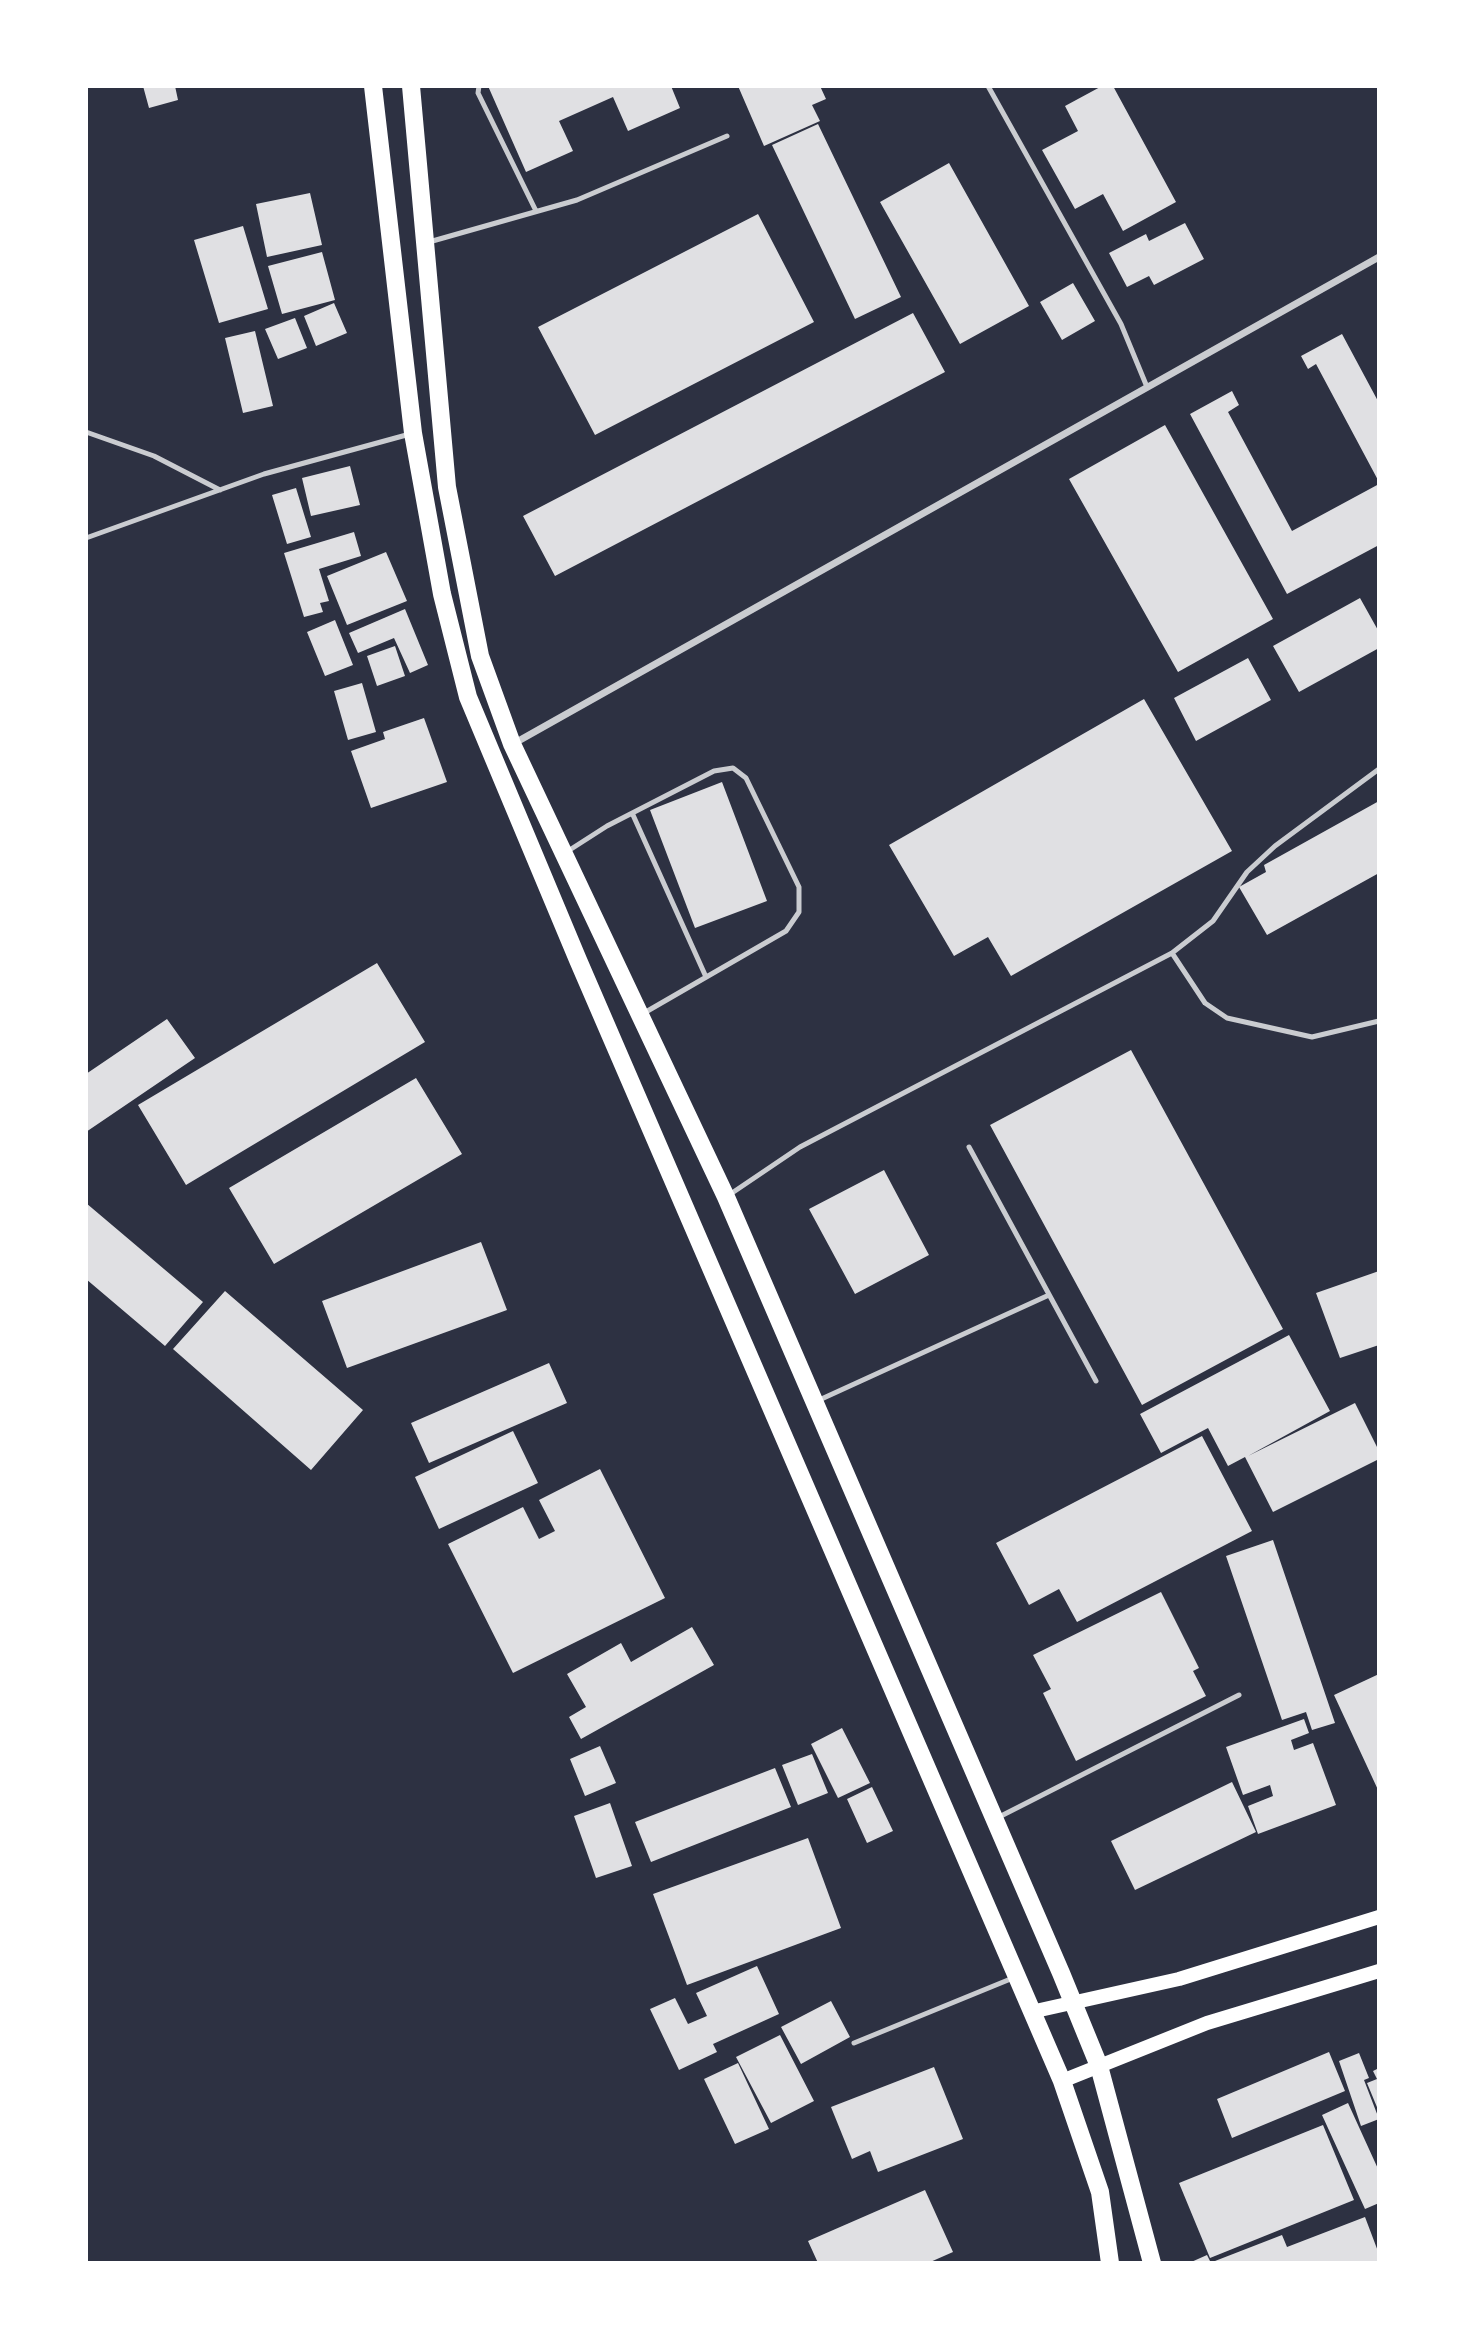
<!DOCTYPE html>
<html>
<head>
<meta charset="utf-8">
<style>
  body { margin:0 }
  #map { position:relative; width:1465px; height:2349px; overflow:hidden; background:#2d3142; font-family:"PT Sans Narrow",sans-serif }
  canvas { display:block }
  .frame { position:absolute; inset:0; border:88px solid #fff; pointer-events:none }
</style>
</head>
<body>
<div id="map">
<canvas width="1465" height="2349"></canvas>
<div class="frame"></div>
</div>
<script>
const c = document.querySelector('canvas').getContext('2d');
c.lineJoin = 'round';
function fillPath(path, color) { c.fillStyle = color; c.fill(path, 'evenodd'); }
const toPath = rows => new Path2D(rows.map(r => 'M' + r).join(''));
function trace(path, color, width, dash) { c.strokeStyle = color; c.lineWidth = width; c.lineCap = dash ? 'butt' : 'round'; c.setLineDash(dash || []); c.stroke(path); }
const building = toPath([
  [143,86,175,86,178,100,149,108],
  [488,86,671,86,680,108,628,131,613,97,559,121,573,151,526,172],
  [738,86,820,86,826,99,812,105,820,121,764,146],
  [1102,86,1113,86,1176,202,1123,231,1103,194,1075,209,1042,150,1078,131,1065,106],
  [818,124,901,297,855,319,772,145],
  [949,163,1029,306,960,344,880,202],
  [310,193,322,245,267,257,256,204],
  [758,214,814,322,595,435,538,327],
  [1185,223,1204,259,1154,285,1149,276,1127,287,1109,253,1146,234,1149,241],
  [243,226,268,309,219,323,194,240],
  [322,252,335,300,282,314,268,266],
  [1073,283,1095,321,1062,340,1040,302],
  [334,303,347,333,316,346,304,316],
  [913,313,945,372,555,576,523,516],
  [295,318,307,348,278,359,265,329],
  [255,331,273,406,243,413,225,338],
  [1342,334,1379,403,1379,482,1316,364,1308,369,1301,356],
  [1232,391,1239,405,1228,412,1292,531,1379,484,1379,545,1287,594,1190,414],
  [1165,425,1273,619,1178,672,1069,479],
  [350,466,360,505,311,516,302,478],
  [296,488,311,537,287,544,272,495],
  [354,532,361,556,319,569,329,601,320,603,323,612,304,617,284,553],
  [386,552,407,601,347,625,327,576],
  [1360,598,1379,632,1379,648,1299,692,1273,646],
  [405,609,428,665,410,673,394,638,358,653,349,633],
  [335,620,353,665,325,676,307,632],
  [395,646,405,676,377,686,367,656],
  [1248,658,1271,700,1196,741,1174,698],
  [362,683,376,732,348,740,334,691],
  [1144,699,1232,851,1011,976,988,937,954,956,889,845],
  [424,718,447,782,371,808,351,751,385,739,383,732],
  [722,782,767,901,695,928,650,810],
  [1379,801,1379,873,1267,935,1239,887,1266,872,1264,865],
  [377,963,425,1042,186,1185,138,1105],
  [167,1019,195,1058,86,1132,86,1074],
  [1131,1050,1283,1329,1142,1405,990,1125],
  [416,1078,462,1154,274,1264,229,1188],
  [884,1170,929,1255,855,1294,809,1209],
  [86,1203,203,1302,165,1346,86,1279],
  [481,1242,507,1310,347,1368,322,1301],
  [1379,1271,1379,1345,1340,1358,1316,1293],
  [225,1291,363,1410,311,1470,173,1349],
  [1289,1335,1330,1411,1248,1456,1355,1403,1379,1451,1379,1459,1273,1512,1245,1457,1228,1466,1208,1428,1161,1453,1140,1414],
  [549,1363,567,1403,429,1463,411,1423],
  [513,1431,538,1483,439,1529,415,1477],
  [1202,1436,1252,1531,1077,1622,1059,1589,1029,1605,996,1543],
  [600,1469,665,1598,513,1673,448,1544,523,1507,539,1539,555,1531,539,1500],
  [1273,1540,1335,1723,1312,1730,1306,1712,1282,1720,1226,1556],
  [1161,1592,1199,1668,1193,1671,1206,1696,1076,1761,1043,1693,1051,1689,1033,1655],
  [692,1627,714,1665,581,1739,569,1717,586,1707,567,1674,621,1643,631,1662],
  [1379,1674,1379,1792,1334,1695],
  [1304,1719,1309,1733,1291,1740,1294,1750,1313,1743,1336,1805,1258,1834,1248,1806,1273,1796,1270,1785,1243,1795,1226,1747],
  [842,1728,870,1783,838,1798,811,1744],
  [600,1746,616,1783,585,1796,570,1759],
  [812,1754,828,1793,798,1805,782,1765],
  [775,1768,791,1807,651,1862,635,1822],
  [1232,1782,1256,1832,1135,1890,1111,1841],
  [872,1787,893,1831,867,1843,847,1799],
  [610,1803,632,1866,596,1878,574,1816],
  [808,1838,841,1928,687,1985,653,1894],
  [757,1966,779,2014,713,2044,717,2052,679,2070,650,2009,675,1998,688,2024,707,2016,696,1993],
  [831,2001,850,2037,801,2064,781,2027],
  [780,2035,814,2101,771,2123,736,2057],
  [1329,2052,1345,2091,1232,2138,1217,2099],
  [1359,2053,1369,2078,1364,2080,1379,2119,1361,2126,1339,2061],
  [738,2063,769,2129,735,2144,704,2079],
  [934,2067,963,2139,878,2172,870,2151,852,2159,831,2107],
  [1379,2068,1379,2112,1367,2083,1377,2079,1373,2071],
  [1348,2103,1379,2171,1379,2203,1365,2209,1322,2115],
  [1323,2125,1354,2200,1210,2258,1179,2183],
  [925,2190,953,2252,928,2263,818,2263,808,2241],
  [1365,2217,1379,2254,1379,2263,1215,2261,1282,2235,1287,2247],
  [1207,2255,1211,2263,1189,2263]
]);
const service = toPath([
  [479,86,478,93,536,211],
  [988,86,1121,324,1147,387],
  [429,242,577,200,727,136],
  [86,432,154,456,220,490],
  [86,538,264,474,410,434],
  [633,815,706,977],
  [568,851,607,826,714,771,733,768,746,778,799,887,799,912,786,931,644,1013],
  [1172,953,1205,1003,1227,1018,1312,1037,1379,1021],
  [969,1147,1096,1381],
  [729,1195,800,1147,1172,953,1213,921,1247,872,1275,846,1379,769],
  [817,1401,1049,1295],
  [997,1818,1239,1695],
  [854,2043,1013,1978]
]);
const minor = toPath([
  [513,744,1379,257]
]);
const secondary = toPath([
  [1031,2012,1179,1979,1379,1917],
  [1062,2081,1207,2023,1379,1971]
]);
const primary = toPath([
  [373,86,413,433,442,594,468,697,578,960,1062,2081,1100,2192,1110,2263],
  [411,86,447,487,480,656,512,744,726,1197,1061,1973,1099,2066,1152,2263]
]);
fillPath(building, '#e0e0e3');
trace(service, '#caccd0', 5);
trace(minor, '#caccd0', 7);
trace(secondary, '#fff', 14);
trace(primary, '#fff', 18);
</script>
</body>
</html>
